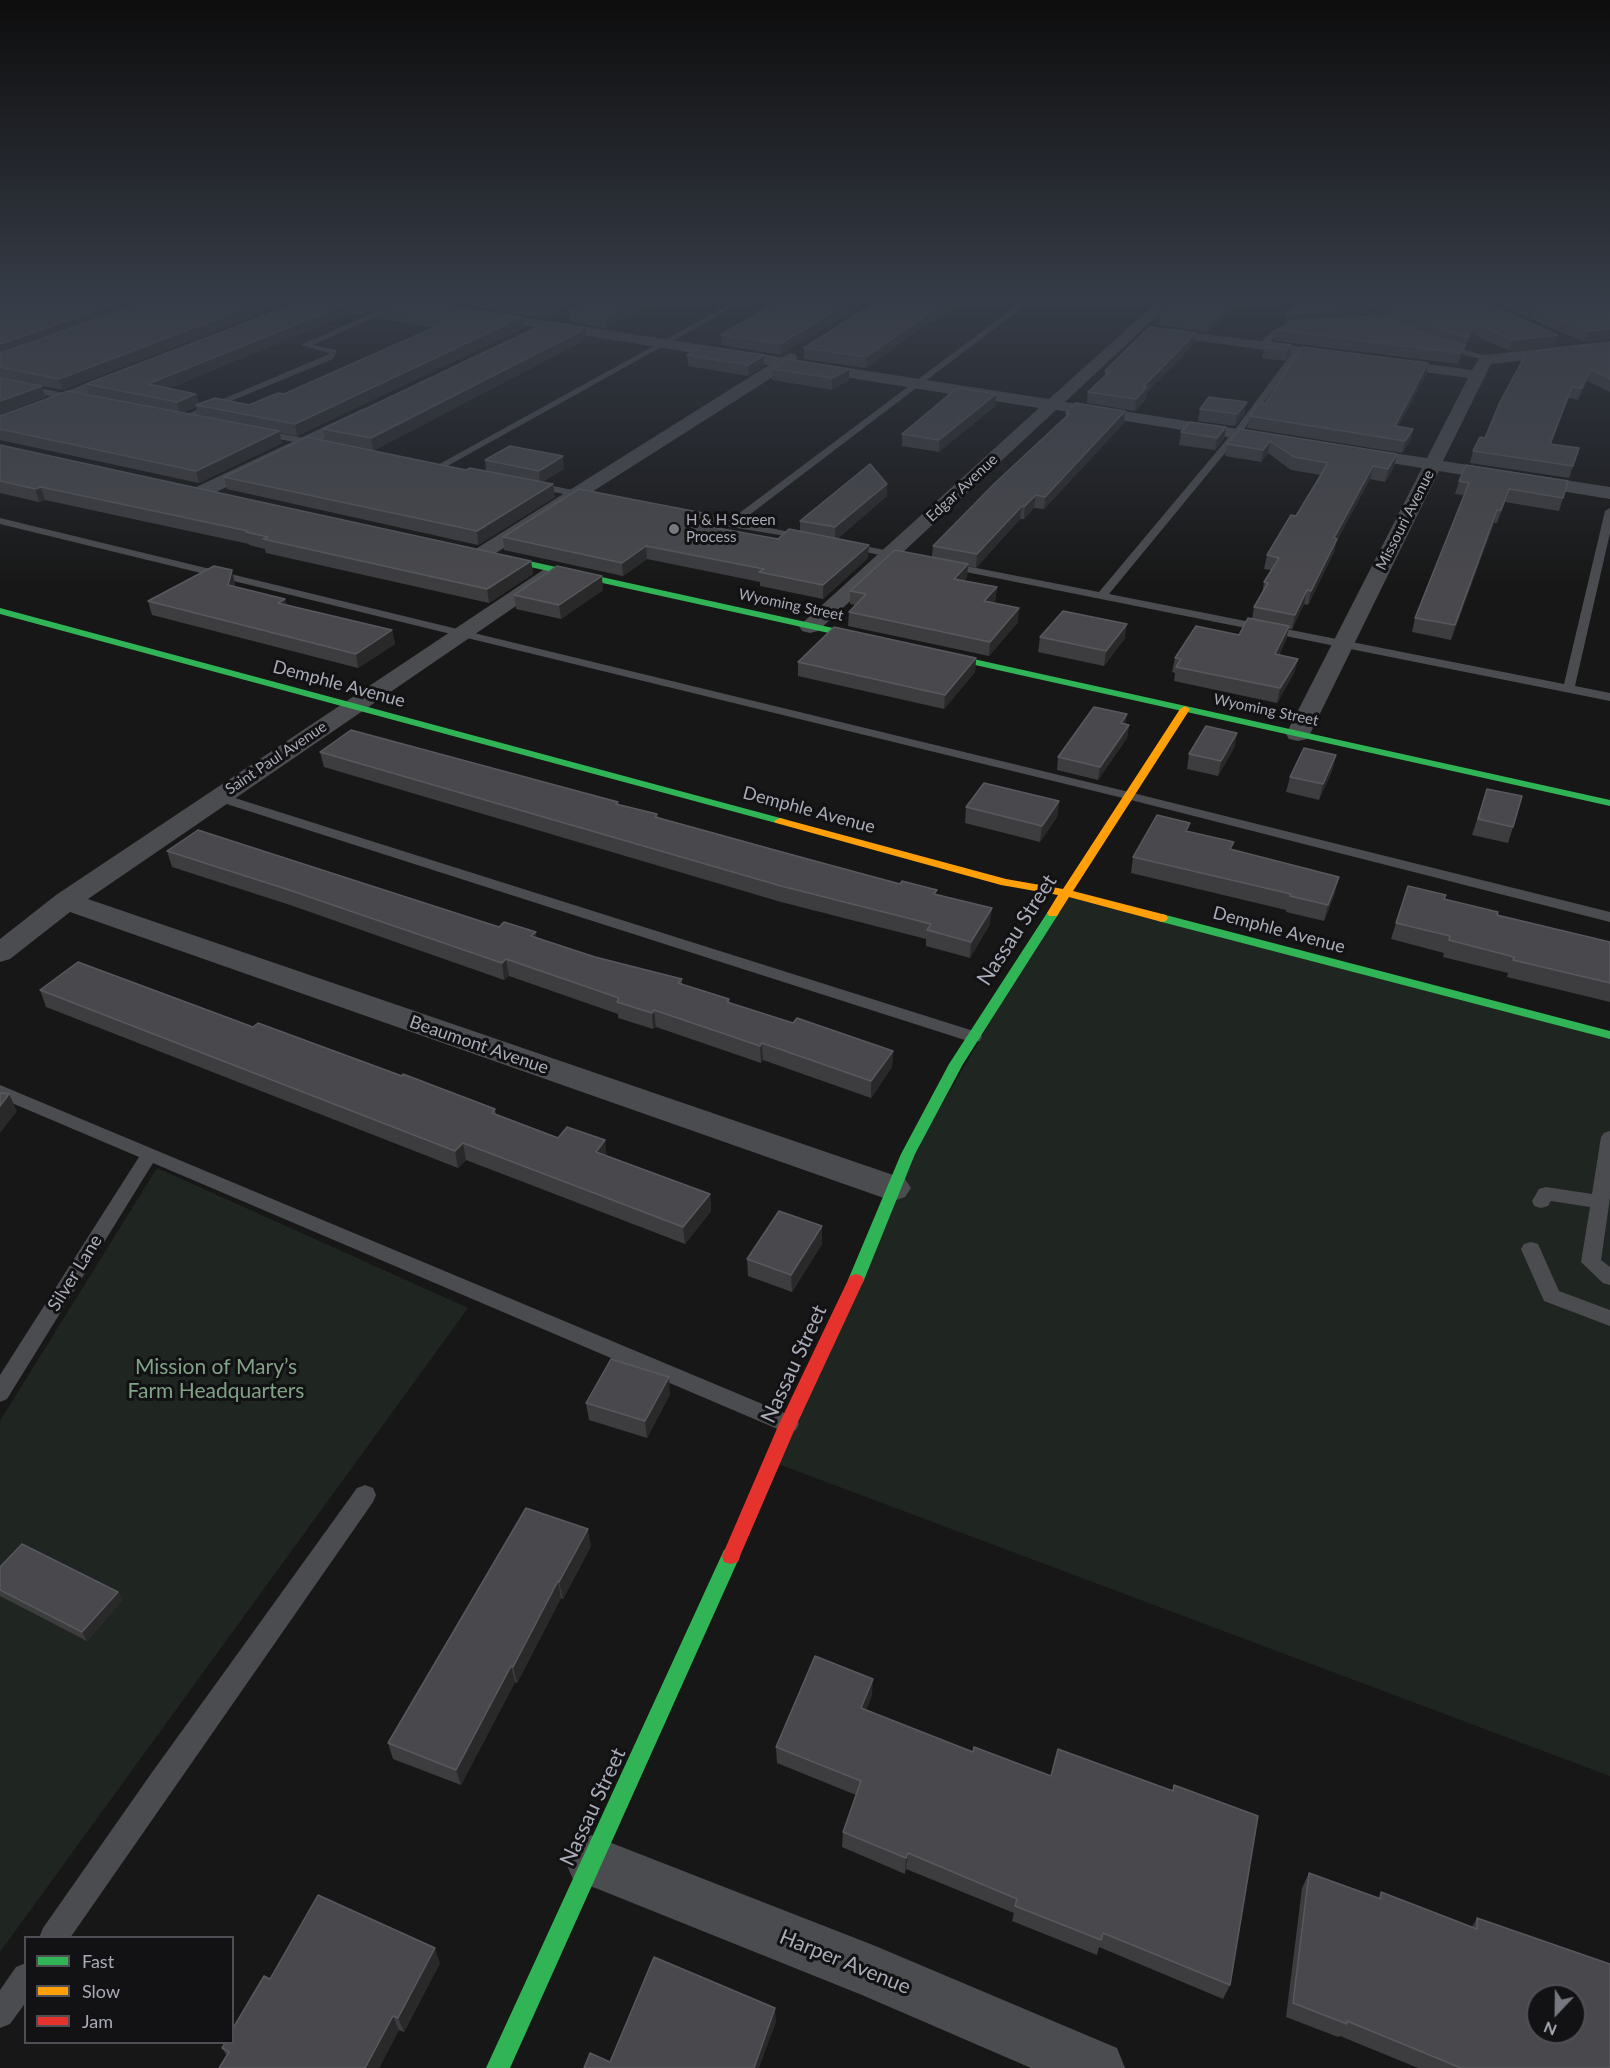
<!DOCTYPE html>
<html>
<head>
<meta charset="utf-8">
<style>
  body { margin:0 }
  #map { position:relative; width:1610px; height:2068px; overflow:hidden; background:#171717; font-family:Lato,sans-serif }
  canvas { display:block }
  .legend { position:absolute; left:24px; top:1936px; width:210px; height:108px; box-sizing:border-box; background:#121113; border:2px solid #4e4f55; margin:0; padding:8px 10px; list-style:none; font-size:18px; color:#a9acb8 }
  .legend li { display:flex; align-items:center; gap:12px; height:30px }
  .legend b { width:30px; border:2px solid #4e4f55 }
  .north { position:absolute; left:1526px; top:1984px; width:60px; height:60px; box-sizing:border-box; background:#121113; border:2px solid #4e4f55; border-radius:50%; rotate:202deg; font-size:16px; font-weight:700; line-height:24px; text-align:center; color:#a9acb8 }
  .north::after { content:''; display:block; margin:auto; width:21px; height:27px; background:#767880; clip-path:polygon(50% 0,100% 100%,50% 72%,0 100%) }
</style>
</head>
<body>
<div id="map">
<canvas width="1610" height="2068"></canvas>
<ul class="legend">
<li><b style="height:8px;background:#30b455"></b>Fast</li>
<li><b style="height:8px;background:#ff9f0a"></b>Slow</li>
<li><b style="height:8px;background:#e5322d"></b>Jam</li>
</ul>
<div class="north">N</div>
</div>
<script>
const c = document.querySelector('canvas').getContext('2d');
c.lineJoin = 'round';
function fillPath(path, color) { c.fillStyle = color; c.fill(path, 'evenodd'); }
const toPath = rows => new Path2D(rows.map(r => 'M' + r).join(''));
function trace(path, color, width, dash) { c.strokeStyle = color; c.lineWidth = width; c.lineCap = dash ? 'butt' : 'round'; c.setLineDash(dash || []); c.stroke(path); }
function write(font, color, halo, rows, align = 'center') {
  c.font = font + ' Lato,sans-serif'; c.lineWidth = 6; c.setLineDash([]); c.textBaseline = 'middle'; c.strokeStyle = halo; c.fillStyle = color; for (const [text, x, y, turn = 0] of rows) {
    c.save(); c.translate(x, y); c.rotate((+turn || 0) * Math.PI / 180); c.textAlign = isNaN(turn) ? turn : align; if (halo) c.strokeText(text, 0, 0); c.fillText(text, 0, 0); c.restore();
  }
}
const green = toPath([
  [1066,893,1610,1035,1610,1776,773,1462,893,1188],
  [157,1168,468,1308,0,1952,0,1421]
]);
const lane = toPath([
  [453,300,463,300,443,310,436,308,453,300],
  [737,300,746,300,442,469,434,467,737,300],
  [1024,300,1032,300,740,522,810,536,810,540,731,527,682,515,687,512,730,520,1024,300],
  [1339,300,1348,300,1400,326,1393,328,1339,300],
  [395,303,402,305,313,345,337,350,333,359,185,420,178,418,327,355,329,353,301,345,395,303],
  [1297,325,1300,325,1300,329,1279,334,1264,348,1257,346,1273,330,1297,325],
  [1441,344,1492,357,1493,359,1489,361,1438,348,1437,346,1441,344],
  [1295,349,1302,351,1239,436,1109,594,1564,684,1605,511,1610,508,1610,533,1575,686,1610,693,1610,701,946,568,941,565,946,562,1099,592,1233,432,1295,349],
  [0,380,78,396,82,399,78,402,0,386,0,380],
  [259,430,317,440,322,443,317,446,256,435,256,431,259,430],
  [533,482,588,493,593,496,588,499,530,487,528,485,533,482],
  [0,518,1129,792,1610,912,1610,922,1127,799,0,524,0,518],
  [849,543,900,553,905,556,900,559,845,548,845,544,849,543],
  [219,793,980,1033,982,1037,980,1041,974,1042,968,1041,214,800,212,797,214,794,219,793],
  [0,1085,796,1418,799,1424,796,1430,788,1433,780,1430,153,1163,7,1399,0,1402,0,1375,139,1157,0,1098,0,1085],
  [1610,1131,1610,1198,1601,1260,1610,1267,1610,1285,1603,1283,1581,1262,1590,1207,1551,1201,1548,1206,1541,1208,1534,1206,1532,1201,1539,1189,1546,1187,1592,1194,1601,1137,1604,1133,1610,1131],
  [1531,1242,1538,1244,1559,1291,1610,1310,1610,1326,1544,1301,1521,1249,1524,1244,1531,1242],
  [365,1485,373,1488,376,1495,373,1502,70,1938,39,1938,43,1928,153,1771,357,1488,365,1485],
  [26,1963,26,2002,10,2024,0,2028,0,1990,16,1967,26,1963]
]);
const street = toPath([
  [381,300,416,300,441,304,443,307,436,311,388,304,381,300],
  [1159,300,1174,300,1065,402,1277,435,1283,436,1286,440,1283,444,1277,445,1056,410,818,631,810,633,802,631,799,626,1039,408,787,368,488,558,474,558,471,554,474,550,769,365,482,319,477,318,475,315,477,312,482,311,781,357,791,353,796,355,797,360,1049,399,1159,300],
  [1154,327,1472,370,1480,357,1485,355,1610,341,1610,351,1491,364,1443,461,1610,487,1610,499,1439,471,1310,734,1307,739,1298,741,1289,739,1286,734,1422,468,1353,457,1347,456,1344,452,1347,448,1353,447,1427,458,1468,378,1149,334,1147,331,1149,328,1154,327],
  [126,368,134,373,132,376,0,428,0,417,126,368],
  [362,409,370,414,368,418,208,496,201,498,194,496,192,492,194,488,362,409],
  [550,568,557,570,560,574,557,578,88,899,905,1179,911,1188,905,1197,893,1201,881,1197,70,912,10,959,0,962,0,939,56,895,543,570,550,568],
  [591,1835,873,1945,1117,2048,1125,2068,1031,2068,862,1995,573,1879,565,1861,573,1843,591,1835]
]);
const fast = toPath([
  [488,552,874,637,879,640,874,643,485,557,484,555,488,552],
  [0,608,784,819,786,821,784,823,776,823,0,614,0,608],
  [933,650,1610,800,1610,806,930,655,928,653,933,650],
  [1053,909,1059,913,963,1064,915,1154,864,1280,862,1284,856,1286,850,1284,848,1280,901,1154,949,1064,1047,913,1053,909],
  [1162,914,1610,1031,1610,1039,1158,921,1156,918,1162,914],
  [731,1548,738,1550,740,1556,510,2068,486,2068,724,1550,731,1548]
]);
const slow = toPath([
  [1185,706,1190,709,1073,891,1166,915,1168,918,1166,921,1162,922,1069,897,1057,916,1049,916,1047,913,1058,895,1001,885,776,823,774,821,780,818,1006,879,1063,889,1180,709,1185,706]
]);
const jam = toPath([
  [856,1274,862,1276,864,1280,797,1424,740,1556,738,1562,731,1564,724,1562,722,1556,779,1424,848,1280,850,1276,856,1274]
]);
const wall = toPath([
  [13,300,296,300,63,390,42,386,45,397,0,415,0,304],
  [305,300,384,300,385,304,522,317,524,328,297,436,280,433,282,443,199,483,0,440,0,416,89,395,86,384],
  [377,309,379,318,434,328,284,394,249,405,199,404,196,394,168,389,351,313,363,315],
  [196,407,198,416,182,413],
  [428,300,448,300,443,302],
  [458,300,583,300,545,318,459,305],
  [593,300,661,300,606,328,570,322,569,311],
  [780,300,870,300,781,355,721,345,721,335],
  [879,300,964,300,934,322,931,321,866,368,804,359,804,348],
  [1242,300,1208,332,1159,325,1160,315],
  [1296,300,1479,300,1558,335,1555,346,1510,351,1472,334,1465,348,1464,348,1462,356,1458,364,1275,341,1277,330,1286,325,1284,325],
  [1372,309,1385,316,1370,317],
  [1487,300,1610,300,1610,339,1584,342],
  [584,327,585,338,583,339,583,341,373,451,466,470,486,471,485,460,564,469,542,482,553,484,555,497,478,545,227,489,224,477,325,440,323,429],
  [1196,333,1194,344,1146,394,1146,399,1135,411,1087,403,1088,392,1105,376,1105,371],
  [1610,343,1610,392,1587,381,1578,400,1568,398,1551,444,1579,448,1569,478,1470,463,1473,451,1485,438],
  [1291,345,1289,356,1286,361,1262,358,1264,347],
  [687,355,764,355,764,366,748,376,688,366],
  [1428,363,1426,375,1398,426,1413,429,1410,441,1402,453,1247,428,1250,416,1265,404],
  [772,369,849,369,849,380,832,390,772,380],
  [996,394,995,406,939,452,902,446,902,434],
  [1200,409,1245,413,1235,426,1198,421],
  [1125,411,1124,423,1044,509,1034,508,1024,519,1020,519,976,568,968,566,967,577,964,581,997,587,995,601,993,603,1018,622,989,656,848,626,849,612,855,605,850,604,850,591,932,557,933,546,1065,418,1066,413],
  [1226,427,1224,439,1215,450,1179,445,1181,432],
  [1240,429,1397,454,1394,467,1385,482,1370,479,1337,540,1334,552,1308,605,1304,604,1292,629,1289,629,1286,640,1279,655,1298,659,1294,673,1277,703,1174,681,1175,673,1172,672,1175,658,1239,635,1252,619,1254,607,1262,594,1264,582,1271,570,1264,569,1267,555,1296,516,1321,475,1291,470,1268,453,1261,462,1225,456,1227,444],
  [0,445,531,561,533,574,489,603,266,553,265,549,249,545,249,544,45,500,39,502,0,493],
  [1459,481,1568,481,1559,511,1505,502,1497,523,1494,523,1451,640,1412,632,1415,618,1464,495,1455,494],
  [887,496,837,539,868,558,823,599,760,586,760,582,647,559,623,576,504,550,503,537,708,514,709,526,778,539,800,532,800,521],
  [235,584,234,587,285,599,287,605,392,630,395,644,358,668,152,615,148,601],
  [603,590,561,619,516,609,514,595],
  [1040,637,1125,638,1104,666,1038,652],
  [976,658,975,672,944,709,798,676,798,662],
  [1126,724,1129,725,1127,738,1098,780,1057,770,1058,757],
  [1237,733,1234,748,1218,776,1187,769,1189,754],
  [320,752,618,802,618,804,657,814,658,817,936,894,990,924,970,958,926,946,926,939,781,902,324,767],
  [1336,755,1332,771,1319,800,1286,792,1290,777],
  [1487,789,1513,827,1508,843,1472,835],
  [1059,801,1057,817,1040,842,965,823,966,807],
  [1188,832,1335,893,1324,921,1286,912,1286,910,1131,873,1133,857],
  [167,851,499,927,536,932,536,938,595,957,682,979,682,984,729,999,730,1003,793,1023,893,1051,892,1067,871,1098,763,1060,761,1063,656,1027,653,1029,618,1018,618,1014,509,976,504,980,290,905,172,867],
  [1444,899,1497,915,1610,942,1610,1002,1507,977,1508,973,1443,957,1444,953,1391,939,1396,923],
  [40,990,253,1027,402,1076,495,1109,496,1114,710,1194,711,1211,685,1244,466,1160,458,1168,46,1007],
  [822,1226,822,1244,792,1292,748,1276,747,1259],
  [670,1394,647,1438,589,1420,586,1403],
  [591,1546,563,1599,561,1598,517,1683,515,1682,461,1785,393,1759,388,1743],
  [0,1567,118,1592,122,1600,87,1641,0,1596],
  [872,1695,866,1710,973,1752,1051,1776,1172,1791,1174,1785,1230,1985,1223,1999,1099,1947,1097,1955,1012,1921,1014,1913,906,1869,905,1874,842,1847,843,1832,856,1795,777,1763,776,1747],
  [1309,1873,1378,1898,1381,1892,1472,1927,1477,1918,1610,2068,1418,2068,1340,2036,1338,2037,1286,2017,1302,1888],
  [440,1963,404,2032,399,2030,379,2068,219,2068,227,2056,222,2048,270,1979]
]);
const shadedWall = toPath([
  [128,300,160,300,0,357,0,344],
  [267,300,296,300,63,390,59,379],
  [372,300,384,300,385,305,377,307,377,309,363,315,361,305],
  [560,300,583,300,545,318,544,307],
  [640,300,661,300,606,328,605,317],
  [853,300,870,300,781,355,780,344],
  [950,300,964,300,934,322,934,311],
  [1233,300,1242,300,1208,332,1210,321],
  [350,303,351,313,151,396,148,384],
  [1372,308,1370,318,1284,325,1286,314],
  [932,311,931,321,866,368,866,357],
  [522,317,524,328,297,436,295,424],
  [1475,323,1472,334,1465,348,1468,337],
  [584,327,585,338,583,339,583,341,373,451,371,438],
  [1610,329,1610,339,1584,342,1588,331],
  [1196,333,1194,344,1146,394,1146,399,1135,411,1136,399,1143,387],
  [1558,335,1555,346,1510,351,1513,340],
  [1291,345,1289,356,1286,361,1288,350],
  [1465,345,1462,356,1458,364,1461,353],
  [764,355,764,366,748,376,748,365],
  [1428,363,1426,375,1392,438,1395,426],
  [849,369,849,380,832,390,832,378],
  [1591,369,1587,381,1578,400,1582,388],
  [42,386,45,397,0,415,0,401],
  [1572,387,1568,398,1546,456,1550,444],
  [196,394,199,406,196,405,196,407,180,414,177,402],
  [996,394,995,406,939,452,939,440],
  [1247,402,1245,413,1235,426,1237,414],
  [1125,411,1124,423,1044,509,1045,497],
  [1226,427,1224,439,1215,450,1217,438],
  [1413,429,1410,441,1402,453,1405,441],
  [279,431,282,443,199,483,196,471],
  [1270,441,1268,453,1261,462,1263,450],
  [1397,454,1394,467,1385,482,1388,469],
  [563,456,564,469,540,483,539,471],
  [1373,466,1370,479,1337,540,1334,552,1308,605,1311,591,1334,538],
  [553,484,555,497,478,545,477,531],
  [887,484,887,496,835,541,835,527],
  [41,487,45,500,39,502,35,489],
  [1509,489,1505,502,1497,523,1501,510],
  [1036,495,1034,508,1024,519,1025,506],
  [1022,506,1020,519,976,568,977,554],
  [1497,510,1494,523,1451,640,1455,625],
  [708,514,709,527,695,524],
  [869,545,868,558,823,599,823,585],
  [646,546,647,559,623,576,622,563],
  [531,561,533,574,489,603,487,589],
  [968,564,967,577,953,593,954,579],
  [232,570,235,584,232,599,228,585],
  [602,576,603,590,561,619,559,605],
  [997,587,995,601,983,615,984,601],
  [1307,590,1304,604,1292,629,1295,615],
  [285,599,289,613,278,603],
  [1019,608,1018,622,989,656,990,642],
  [1127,624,1125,638,1104,666,1106,651],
  [1289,626,1286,640,1272,668,1275,654],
  [392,630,395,644,358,668,356,654],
  [976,658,975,672,944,709,945,695],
  [1298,659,1294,673,1277,703,1280,688],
  [1127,714,1125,727,1121,723],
  [1129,725,1127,738,1098,780,1100,767],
  [1237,733,1234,748,1218,776,1221,761],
  [1336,755,1332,771,1319,800,1323,784],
  [1059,801,1057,817,1040,842,1042,826],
  [1339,877,1335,893,1324,921,1328,905],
  [992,908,990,924,970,958,971,942],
  [536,932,538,948,531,936],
  [506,959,509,976,504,980,502,963],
  [654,1010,656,1027,653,1029,652,1013],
  [762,1043,763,1060,761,1063,760,1046],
  [893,1051,892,1067,871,1098,871,1081],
  [9,1094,17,1111,0,1133,0,1106],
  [605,1140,607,1158,596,1152],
  [463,1143,466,1160,458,1168,455,1151],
  [710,1194,711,1211,685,1244,683,1227],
  [822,1226,822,1244,792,1292,791,1275],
  [669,1377,670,1394,647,1438,645,1421],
  [588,1529,591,1546,563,1599,559,1582],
  [558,1581,561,1598,517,1683,513,1667],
  [118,1592,122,1600,87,1641,82,1632],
  [511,1666,515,1682,461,1785,456,1770],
  [873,1679,872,1695,860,1725,861,1708],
  [908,1853,906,1869,905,1874,906,1858],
  [435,1948,440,1963,404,2032,398,2018],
  [775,2008,776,2022,759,2068,754,2068],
  [393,2016,399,2030,379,2068,365,2068]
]);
const building = toPath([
  [13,300,128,300,0,344,0,304,13,300],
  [152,300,267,300,59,379,0,367,0,353,152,300],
  [305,300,372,300,361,305,350,303,148,384,196,394,177,402,86,384,305,300],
  [394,300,411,300,522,317,295,424,196,405,215,398,249,405,278,393,284,394,451,320,377,307,394,300],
  [495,300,560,300,544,307,495,300],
  [593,300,640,300,605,317,569,311,593,300],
  [780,300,853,300,780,344,721,335,780,300],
  [879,300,950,300,934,311,932,311,866,357,804,348,879,300],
  [1175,300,1233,300,1210,321,1160,315,1175,300],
  [1296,300,1357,300,1372,308,1286,314,1296,300],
  [1376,300,1479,300,1558,335,1513,340,1475,323,1468,337,1436,328,1376,300],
  [1514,300,1610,300,1610,329,1588,331,1514,300],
  [1387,316,1429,336,1465,345,1461,353,1277,330,1292,321,1387,316],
  [548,322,584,327,579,329,583,330,371,438,323,429,548,322],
  [1149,327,1196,333,1143,387,1147,387,1136,399,1088,392,1109,372,1105,371,1149,327],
  [1267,342,1291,345,1288,350,1264,347,1267,342],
  [1610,343,1610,379,1591,369,1582,388,1572,387,1550,444,1579,448,1573,466,1473,451,1480,437,1485,438,1500,402,1527,352,1610,343],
  [703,346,764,355,748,365,687,355,703,346],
  [1302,347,1428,363,1395,426,1413,429,1405,441,1250,416,1259,403,1265,404,1302,347],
  [787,359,849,369,832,378,772,369,787,359],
  [0,378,42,386,0,401,0,378],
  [957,388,996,394,939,440,902,434,957,388],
  [68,391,279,431,196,471,0,429,0,416,68,391],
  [1209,397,1247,402,1237,414,1200,409,1209,397],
  [1076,403,1125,411,1045,497,1036,495,1025,506,1022,506,977,554,933,546,995,483,1069,414,1066,413,1076,403],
  [1190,422,1226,427,1217,438,1181,432,1190,422],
  [1240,429,1397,454,1388,469,1373,466,1334,538,1337,539,1311,591,1307,590,1295,615,1254,607,1268,583,1264,582,1279,558,1267,555,1291,515,1296,516,1328,463,1294,457,1270,441,1263,450,1227,444,1240,429],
  [307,437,466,470,470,468,553,484,477,531,224,477,307,437],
  [0,445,531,561,487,589,263,539,268,537,246,532,248,531,41,487,35,489,0,481,0,445],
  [510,446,563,456,539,471,485,460,510,446],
  [870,464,887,484,835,527,800,521,870,464],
  [1466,465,1568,481,1563,498,1509,489,1501,510,1497,510,1455,625,1415,618,1469,483,1459,481,1466,465],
  [579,489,708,514,695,524,778,539,789,529,869,545,823,585,759,572,764,569,646,546,622,563,503,537,579,489],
  [895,550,968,564,954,579,997,587,984,601,1019,608,990,642,849,612,866,594,850,591,895,550],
  [214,566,232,570,228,585,285,599,278,603,392,630,356,654,148,601,214,566],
  [557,566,602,576,559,605,514,595,557,566],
  [1063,611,1127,624,1106,651,1040,637,1063,611],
  [1248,618,1289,626,1275,654,1298,659,1280,688,1176,667,1181,659,1175,658,1196,626,1239,635,1248,618],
  [834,627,976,658,945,695,798,662,834,627],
  [1094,707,1127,714,1121,723,1129,725,1100,767,1058,757,1094,707],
  [1206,726,1237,733,1221,761,1189,754,1206,726],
  [351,730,618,802,616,804,657,814,655,817,789,854,900,884,902,881,937,890,934,894,992,908,971,942,927,930,931,924,781,886,320,752,351,730],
  [1304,748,1336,755,1323,784,1290,777,1304,748],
  [984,783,1059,801,1042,826,966,807,984,783],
  [1487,789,1522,796,1513,827,1478,819,1487,789],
  [1157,815,1190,823,1186,831,1234,842,1230,849,1339,877,1328,905,1290,896,1291,894,1133,857,1157,815],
  [198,830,499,927,504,922,536,932,531,936,595,957,682,979,678,983,729,999,727,1002,793,1023,797,1018,893,1051,871,1081,762,1043,760,1046,654,1010,652,1013,617,1002,619,998,506,959,502,963,286,889,167,851,198,830],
  [1408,886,1446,895,1444,899,1498,912,1497,915,1610,942,1610,983,1513,960,1514,957,1449,940,1450,936,1396,923,1408,886],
  [78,962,253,1027,258,1023,402,1076,403,1074,495,1109,492,1113,558,1138,567,1127,605,1140,596,1152,710,1194,683,1227,463,1143,455,1151,40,990,78,962],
  [0,1093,9,1094,0,1106,0,1093],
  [779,1211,822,1226,791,1275,747,1259,779,1211],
  [611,1359,669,1377,645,1421,586,1403,611,1359],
  [526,1508,588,1529,559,1582,558,1581,513,1667,511,1666,456,1770,388,1743,526,1508],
  [22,1544,118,1592,82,1632,0,1590,0,1567,22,1544],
  [815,1656,873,1679,861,1708,973,1752,974,1747,1051,1776,1058,1749,1173,1791,1174,1785,1258,1816,1230,1985,1103,1933,1101,1940,1015,1906,1017,1899,908,1853,906,1858,843,1832,861,1781,776,1747,815,1656],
  [1309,1873,1381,1899,1381,1892,1477,1929,1477,1918,1610,1964,1610,2068,1461,2068,1347,2021,1347,2024,1293,2003,1309,1873],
  [1538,1996,1574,1996,1574,2032,1538,2032,1538,1996],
  [318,1895,435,1948,398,2018,393,2016,365,2068,219,2068,229,2052,222,2048,225,2043,232,2043,232,2030,264,1976,270,1979,318,1895],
  [654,1957,775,2008,754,2068,584,2068,590,2053,610,2062,654,1957]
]);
const markers = [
  [674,529,6,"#767880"]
];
const farStreetnames = [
  ["Edgar Avenue",962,488,-43],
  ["Missouri Avenue",1405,520,-63],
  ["Wyoming Street",791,605,12],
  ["Wyoming Street",1266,710,12],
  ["Saint Paul Avenue",276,758,-34]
];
const farPoinames = [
  ["H & H Screen",686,520],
  ["Process",686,537]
];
const streetNames = [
  ["Demphle Avenue",339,684,15],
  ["Demphle Avenue",809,810,15],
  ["Demphle Avenue",1279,930,15],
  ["Beaumont Avenue",479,1045,19],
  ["Silver Lane",75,1273,-58]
];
const nearStreetnames = [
  ["Nassau Street",1017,930,-57],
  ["Nassau Street",794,1364,-65],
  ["Nassau Street",593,1807,-65],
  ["Harper Avenue",845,1962,22]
];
const nearParknames = [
  ["Mission of Mary’s",216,1367],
  ["Farm Headquarters",216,1391]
];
fillPath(green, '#1f2621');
fillPath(lane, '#4b4c50');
fillPath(street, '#4b4c50');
fillPath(fast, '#30b455');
fillPath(slow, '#ff9f0a');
fillPath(jam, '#e5322d');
fillPath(wall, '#3d3d40');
fillPath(shadedWall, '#29292a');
fillPath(building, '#49494d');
trace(building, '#58595e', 1.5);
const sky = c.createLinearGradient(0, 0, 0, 589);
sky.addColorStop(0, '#0d0d0d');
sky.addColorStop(0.51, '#363c47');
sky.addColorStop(1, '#363c4700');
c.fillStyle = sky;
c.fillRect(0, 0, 1610, 589);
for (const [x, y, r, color] of markers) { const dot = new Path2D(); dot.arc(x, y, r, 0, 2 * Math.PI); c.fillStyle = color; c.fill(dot); trace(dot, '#121113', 2); }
write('15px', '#a9acb8', '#121113', farStreetnames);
write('15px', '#a9acb8', '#121113', farPoinames, 'left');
write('18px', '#a9acb8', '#121113', streetNames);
write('21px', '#a9acb8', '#121113', nearStreetnames);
write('21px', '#80a286', '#121113', nearParknames);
</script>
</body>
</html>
